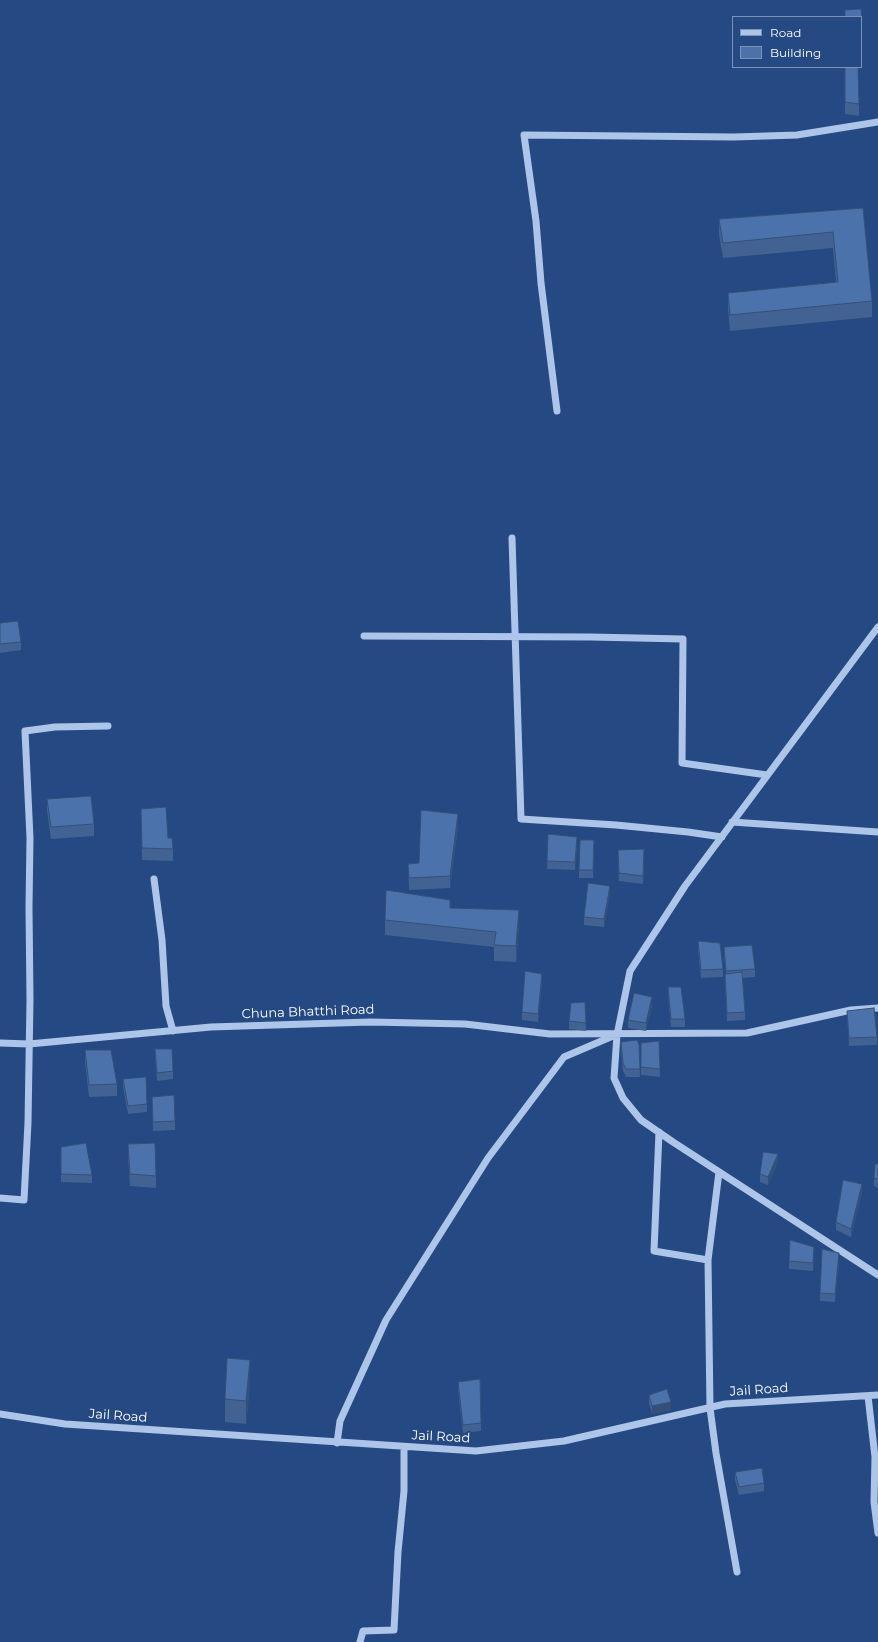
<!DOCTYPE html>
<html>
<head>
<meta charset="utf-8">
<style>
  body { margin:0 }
  #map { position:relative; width:878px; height:1642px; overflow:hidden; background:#244983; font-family:Montserrat,sans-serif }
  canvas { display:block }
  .legend { position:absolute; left:732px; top:16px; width:130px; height:52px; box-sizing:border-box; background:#244983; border:1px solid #7c92b5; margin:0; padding:5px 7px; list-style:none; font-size:12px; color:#fff }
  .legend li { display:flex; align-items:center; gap:8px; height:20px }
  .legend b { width:20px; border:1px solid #7c92b5 }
</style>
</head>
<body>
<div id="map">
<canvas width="878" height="1642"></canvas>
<ul class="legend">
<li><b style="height:5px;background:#adc5e8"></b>Road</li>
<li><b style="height:11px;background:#4c72ab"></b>Building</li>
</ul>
</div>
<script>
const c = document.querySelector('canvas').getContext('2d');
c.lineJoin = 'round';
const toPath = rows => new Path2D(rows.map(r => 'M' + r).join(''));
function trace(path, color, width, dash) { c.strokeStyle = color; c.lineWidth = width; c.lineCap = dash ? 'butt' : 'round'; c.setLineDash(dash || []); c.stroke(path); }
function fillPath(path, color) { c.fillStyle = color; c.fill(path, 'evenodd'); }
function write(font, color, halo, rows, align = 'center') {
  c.font = font + ' Montserrat,sans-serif'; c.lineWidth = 4; c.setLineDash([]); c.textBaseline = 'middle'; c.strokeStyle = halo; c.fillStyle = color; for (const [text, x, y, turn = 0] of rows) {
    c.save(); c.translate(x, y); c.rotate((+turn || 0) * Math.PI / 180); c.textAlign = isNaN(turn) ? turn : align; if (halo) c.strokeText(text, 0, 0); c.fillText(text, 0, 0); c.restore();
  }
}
const minor = toPath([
  [557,411,541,283,536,221,524,135,734,137,797,135,878,122],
  [512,538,521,819,616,825,688,832,722,837],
  [878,627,685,886,630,971,617,1035,614,1078,623,1098,641,1120,673,1142,878,1275],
  [364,636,591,637,683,639,682,763,767,775],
  [732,822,878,832],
  [154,879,162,940,166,1006,173,1031],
  [0,1043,29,1044,211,1027,370,1022,465,1024,550,1034,747,1033,851,1010,878,1008],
  [659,1132,654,1251,708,1260,710,1408,716,1453,737,1572],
  [0,1198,24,1200,28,1123,30,1000,29,907,30,838,25,731,55,727,108,726],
  [708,1260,719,1172],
  [868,1396,875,1457,874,1502,878,1533],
  [0,1414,65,1424,476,1451,564,1441,725,1404,878,1395],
  [337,1443,340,1421,386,1320,488,1158,564,1057,613,1036],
  [360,1642,363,1631,394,1630,398,1552,404,1491,404,1447]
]);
const wall = toPath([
  [861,17,862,18,862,30,861,30],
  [845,67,859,104,859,116,845,114],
  [863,208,872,301,872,317,730,331,728,309,728,293,836,282,833,248,723,258,719,235,719,219],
  [0,623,21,642,21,650,0,653],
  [47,799,94,824,94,836,51,839,47,811],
  [141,809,168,838,173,849,173,861,142,860],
  [458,826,450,888,409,890,408,864,419,863],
  [548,834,577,845,575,870,547,869],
  [594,848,593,878,579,878,579,870],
  [618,850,644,857,643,884,619,881],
  [610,894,604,927,584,925,584,917],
  [450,908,519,926,516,962,494,961,494,947,385,935,385,920],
  [698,941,723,969,723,977,701,978,698,949],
  [724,947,755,969,755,977,742,978,745,1012,745,1020,727,1021,725,982,726,974,724,955],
  [542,982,538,1022,522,1020,522,1012],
  [668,987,685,1019,685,1027,671,1027,668,995],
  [585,1002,586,1031,569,1029,569,1021],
  [652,1005,646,1031,628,1028,628,1020],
  [847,1011,877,1037,877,1045,849,1046],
  [659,1041,660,1077,641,1075,641,1051],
  [621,1042,639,1044,640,1077,626,1077,623,1071,621,1050],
  [155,1049,173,1071,173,1079,157,1081,155,1057],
  [85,1050,117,1084,117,1096,89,1097,85,1062],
  [123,1079,147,1104,147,1112,128,1114,123,1087],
  [152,1097,175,1121,175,1130,153,1131],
  [128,1144,156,1176,156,1188,130,1186,128,1156],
  [61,1147,92,1175,92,1183,61,1182],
  [778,1162,768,1185,760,1182,760,1174],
  [878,1164,878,1188,874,1186,874,1178],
  [862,1192,851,1237,836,1230,836,1222],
  [814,1256,813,1271,789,1269,789,1261],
  [839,1261,835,1302,820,1301,820,1293],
  [480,1379,481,1431,463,1433,458,1390,458,1382],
  [250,1383,246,1424,225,1422,225,1399],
  [649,1395,671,1410,652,1414,649,1403],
  [735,1472,764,1483,764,1491,739,1495,735,1480]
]);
const shadedWall = toPath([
  [458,814,458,826,450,888,450,876],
  [577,837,577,845,575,870,575,862],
  [610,886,610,894,604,927,604,919],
  [519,910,519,926,516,962,516,946],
  [542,974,542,982,538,1022,538,1014],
  [652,997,652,1005,646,1031,646,1023],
  [778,1154,778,1162,768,1185,768,1177],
  [862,1184,862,1192,851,1237,851,1229],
  [814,1247,814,1256,813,1271,813,1263],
  [839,1253,839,1261,835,1302,835,1294],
  [250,1360,250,1383,246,1424,246,1401],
  [671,1402,671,1410,652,1414,652,1406]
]);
const building = toPath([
  [861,9,862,18,861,18,861,17,845,17,845,10,861,9],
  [845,67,858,67,859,104,845,102,845,67],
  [863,208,872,301,730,315,728,293,838,282,833,232,723,243,719,219,863,208],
  [18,621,21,642,0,644,0,623,18,621],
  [91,796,94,824,51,827,47,799,91,796],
  [166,807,168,838,172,838,173,849,142,848,141,809,166,807],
  [421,810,458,814,450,876,409,878,408,864,419,863,421,810],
  [548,834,577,837,575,862,547,861,548,834],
  [580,840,594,840,593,870,579,870,580,840],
  [644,849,643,876,619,873,618,850,644,849],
  [588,883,610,886,604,919,584,917,588,883],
  [386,890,450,900,450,908,519,910,516,946,494,945,496,932,385,920,386,890],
  [698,941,720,943,723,969,701,970,698,941],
  [752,945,755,969,726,971,724,947,752,945],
  [525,971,542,974,538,1014,522,1012,525,971],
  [742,972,745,1012,727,1013,725,974,742,972],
  [668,987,681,987,685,1019,671,1019,668,987],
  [634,993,652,997,646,1023,628,1020,634,993],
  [585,1002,586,1023,569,1021,571,1003,585,1002],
  [874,1008,877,1037,849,1038,847,1011,874,1008],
  [637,1040,639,1044,640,1069,626,1069,623,1063,621,1042,637,1040],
  [659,1041,660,1069,641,1067,641,1043,659,1041],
  [155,1049,172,1049,173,1071,157,1073,155,1049],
  [85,1050,111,1050,117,1084,89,1085,85,1050],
  [146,1077,147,1104,128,1106,123,1079,146,1077],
  [174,1095,175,1121,153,1122,152,1097,174,1095],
  [86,1143,92,1175,61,1174,61,1147,86,1143],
  [155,1143,156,1176,130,1174,128,1144,155,1143],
  [763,1152,778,1154,768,1177,760,1174,763,1152],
  [875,1164,878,1164,878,1179,874,1178,875,1164],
  [843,1180,862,1184,851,1229,836,1222,843,1180],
  [790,1240,814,1247,813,1263,789,1261,790,1240],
  [822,1249,839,1253,835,1294,820,1293,822,1249],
  [227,1358,250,1360,246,1401,225,1399,227,1358],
  [480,1379,481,1423,463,1425,458,1382,480,1379],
  [667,1389,671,1402,652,1406,649,1395,667,1389],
  [762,1468,764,1483,739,1487,735,1472,762,1468]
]);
const streetNames = [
  ["Chuna Bhatthi Road",308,1012,-2],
  ["Jail Road",759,1390,-4],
  ["Jail Road",118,1416,4],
  ["Jail Road",441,1437,3]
];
trace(minor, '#adc5e8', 7);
fillPath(wall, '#416293');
fillPath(shadedWall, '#355078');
fillPath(building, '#4c72ab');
trace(building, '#355078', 1);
write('13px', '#fff', '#244983', streetNames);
</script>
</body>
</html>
